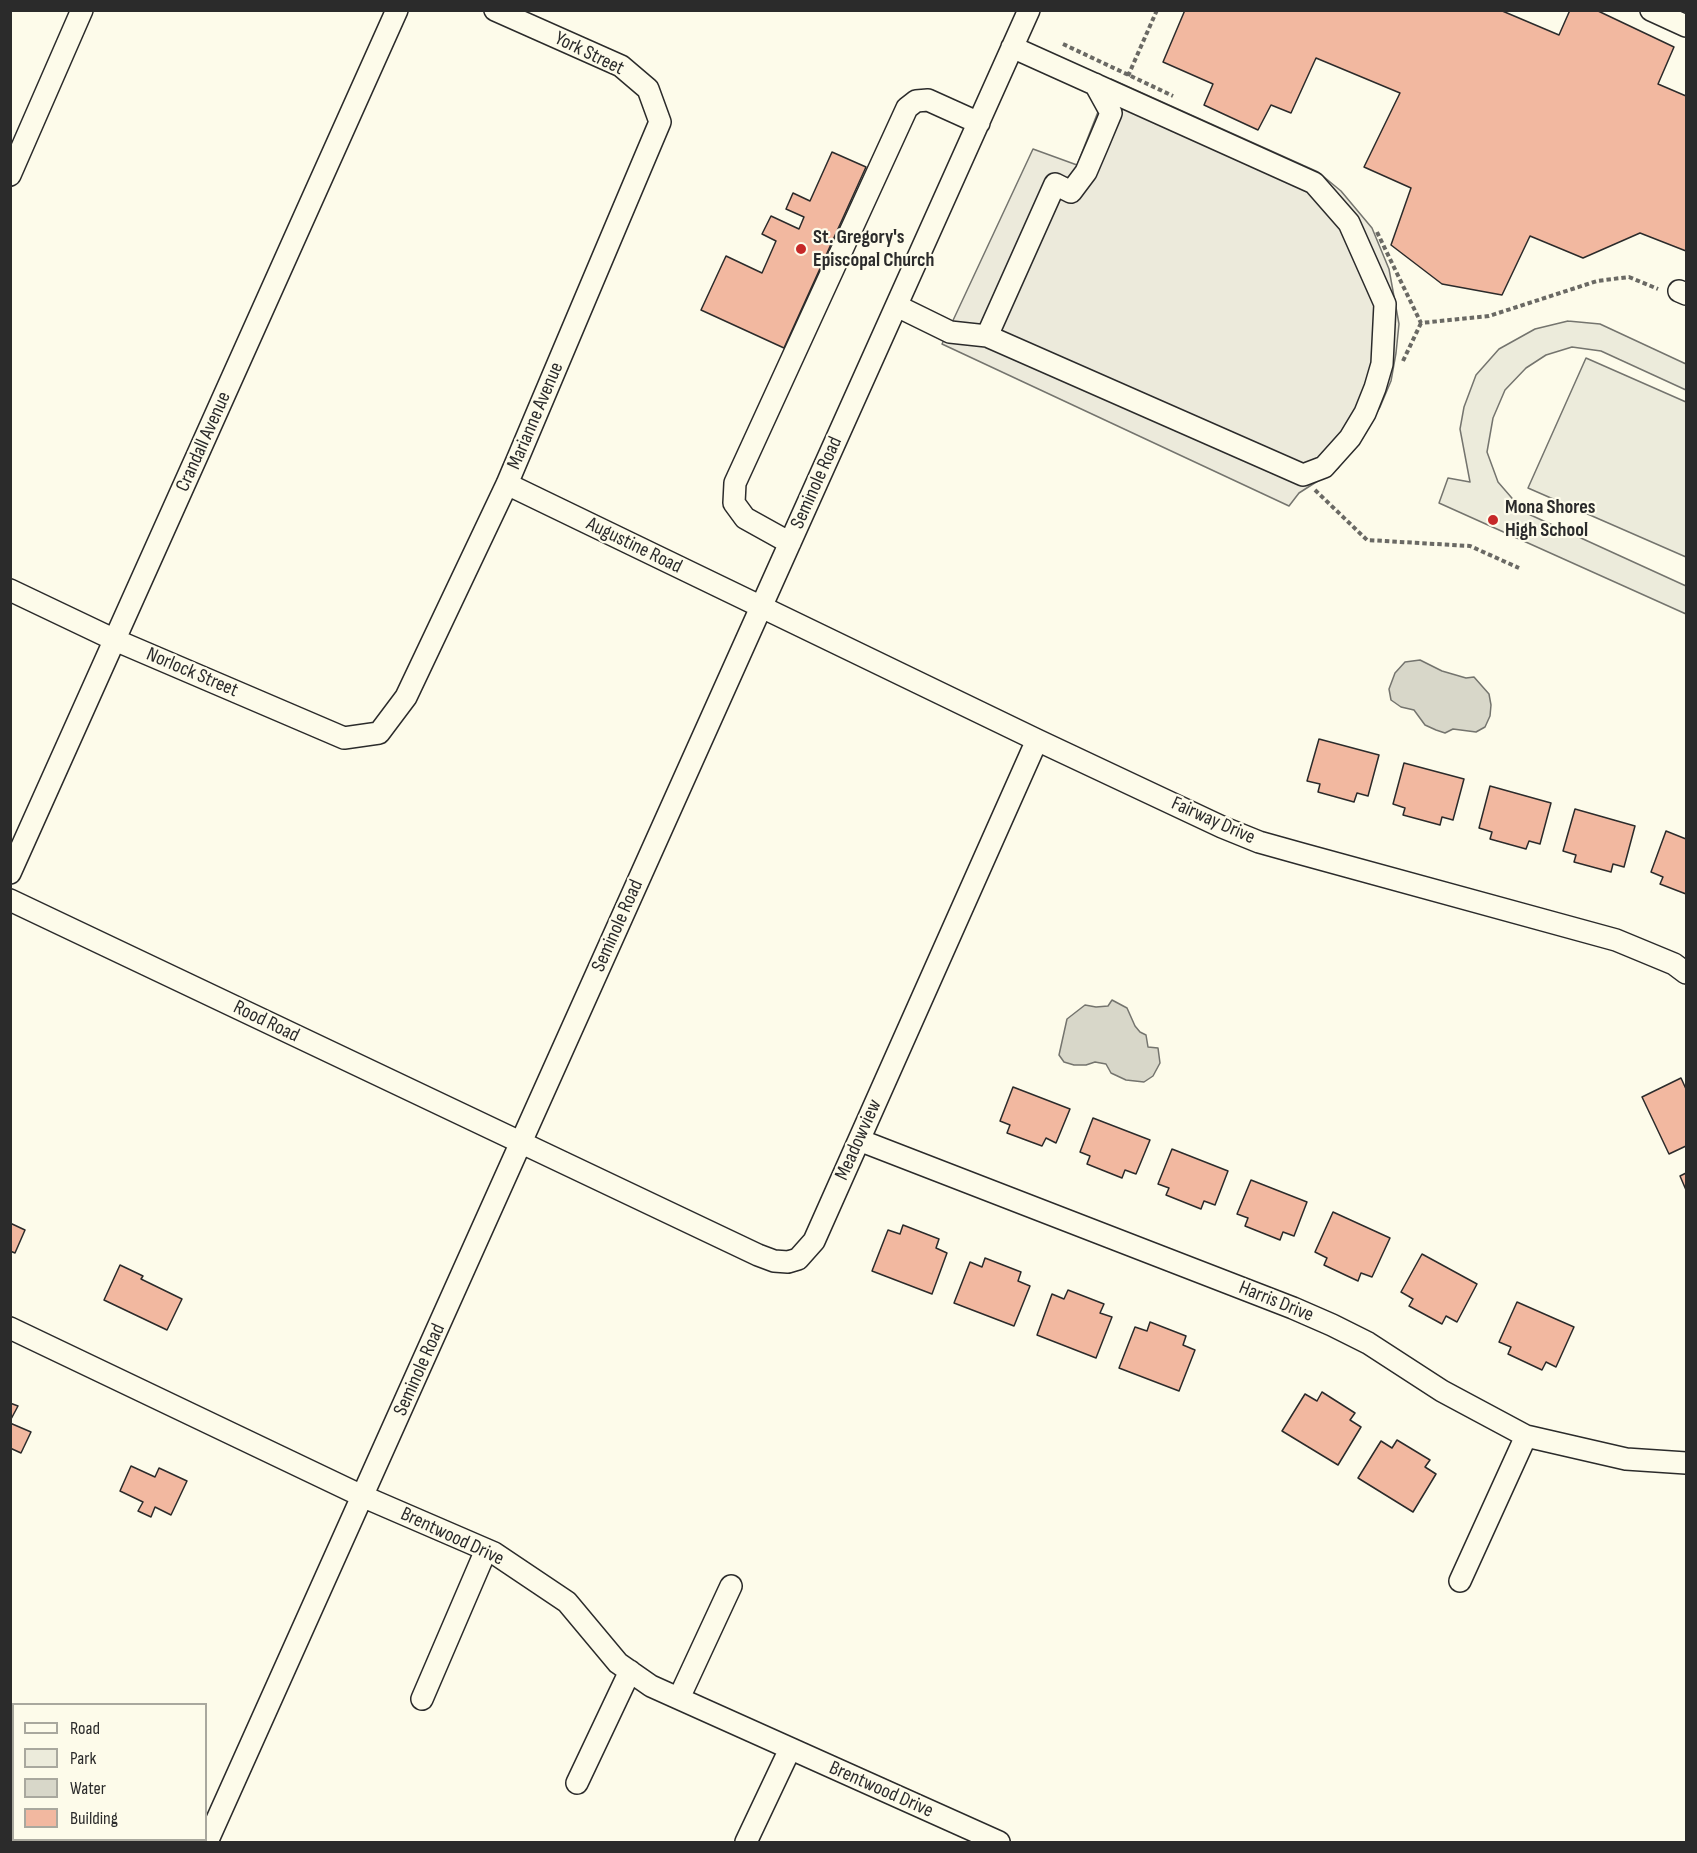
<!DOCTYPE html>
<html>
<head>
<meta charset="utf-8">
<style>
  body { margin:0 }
  #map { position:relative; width:1697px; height:1853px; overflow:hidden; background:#fdfbea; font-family:"Sofia Sans Condensed",sans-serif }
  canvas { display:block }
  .frame { position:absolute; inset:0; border:12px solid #2b2b2b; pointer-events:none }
  .legend { position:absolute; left:12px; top:1703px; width:195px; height:138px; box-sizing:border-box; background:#fdfbea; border:2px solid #a9a89e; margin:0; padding:8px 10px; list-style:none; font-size:18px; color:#2b2b2b }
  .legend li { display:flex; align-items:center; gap:12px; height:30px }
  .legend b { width:30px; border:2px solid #a9a89e }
</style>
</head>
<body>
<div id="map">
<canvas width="1697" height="1853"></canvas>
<div class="frame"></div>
<ul class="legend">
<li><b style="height:8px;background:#fdfbea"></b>Road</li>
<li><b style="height:16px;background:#ecebdb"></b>Park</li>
<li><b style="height:16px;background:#d8d7c9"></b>Water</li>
<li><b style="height:16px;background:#f2b8a0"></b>Building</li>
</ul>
</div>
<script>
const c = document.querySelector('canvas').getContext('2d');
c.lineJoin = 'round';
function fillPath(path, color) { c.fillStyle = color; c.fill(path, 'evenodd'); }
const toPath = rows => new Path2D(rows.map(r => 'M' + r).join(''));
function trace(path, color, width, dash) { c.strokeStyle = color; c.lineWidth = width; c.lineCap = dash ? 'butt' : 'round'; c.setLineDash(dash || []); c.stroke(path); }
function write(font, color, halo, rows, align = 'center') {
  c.font = font + ' "Sofia Sans Condensed",sans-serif'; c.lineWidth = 4.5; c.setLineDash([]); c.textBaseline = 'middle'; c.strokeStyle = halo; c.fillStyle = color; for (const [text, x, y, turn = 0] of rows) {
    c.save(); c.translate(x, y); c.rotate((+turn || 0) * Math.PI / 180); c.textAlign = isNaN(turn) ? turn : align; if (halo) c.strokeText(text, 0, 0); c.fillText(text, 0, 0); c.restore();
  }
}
const green = toPath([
  [1568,321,1600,324,1686,364,1686,390,1601,351,1572,347,1546,355,1526,368,1505,390,1493,418,1487,452,1498,482,1524,512,1686,586,1686,614,1439,503,1448,478,1470,482,1460,429,1464,407,1476,375,1499,349,1535,329,1568,321],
  [1586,358,1686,402,1686,557,1528,488,1586,358]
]);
const parking = toPath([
  [1111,79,1318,172,1341,191,1372,228,1389,269,1399,324,1396,353,1391,381,1380,407,1364,433,1338,468,1299,493,1289,506,942,344,1033,149,1077,165,1111,79]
]);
const water = toPath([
  [1420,660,1442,671,1466,678,1474,677,1489,694,1491,705,1490,716,1485,727,1476,732,1453,729,1445,733,1436,730,1425,725,1414,710,1401,707,1391,700,1389,689,1395,673,1405,662,1420,660],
  [1112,1000,1127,1008,1135,1026,1140,1032,1146,1035,1148,1047,1158,1048,1160,1063,1153,1076,1144,1082,1126,1080,1111,1073,1106,1064,1095,1062,1086,1065,1074,1065,1064,1062,1059,1055,1067,1019,1085,1005,1096,1007,1108,1006,1112,1000]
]);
const building = toPath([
  [1185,10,1500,10,1559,35,1570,10,1596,10,1674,47,1658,84,1686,96,1686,251,1640,233,1583,258,1530,236,1502,295,1442,284,1391,245,1411,188,1364,167,1400,93,1316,58,1291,113,1271,105,1258,130,1204,105,1213,84,1163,62,1185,10],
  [832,152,866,167,784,348,701,310,726,256,762,273,776,241,762,234,771,216,799,229,804,217,786,209,793,193,810,201,832,152],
  [1319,739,1379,755,1368,796,1357,793,1354,802,1318,792,1320,784,1307,781,1319,739],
  [1404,763,1464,779,1453,820,1442,817,1440,825,1403,815,1405,808,1393,804,1404,763],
  [1490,786,1551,803,1540,844,1529,841,1526,849,1490,839,1492,832,1479,828,1490,786],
  [1575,809,1635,826,1624,867,1613,864,1611,872,1574,862,1576,855,1563,851,1575,809],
  [1666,831,1686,839,1686,894,1660,884,1663,877,1651,872,1666,831],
  [1681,1078,1686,1089,1686,1146,1669,1154,1642,1097,1681,1078],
  [1013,1087,1070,1109,1056,1143,1046,1138,1042,1146,1007,1133,1010,1125,1000,1121,1013,1087],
  [1093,1118,1150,1140,1136,1174,1125,1170,1122,1178,1087,1164,1090,1156,1080,1152,1093,1118],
  [1172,1149,1228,1171,1215,1205,1204,1201,1201,1209,1166,1195,1169,1188,1158,1184,1172,1149],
  [1686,1173,1686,1190,1680,1176,1686,1173],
  [1251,1180,1307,1202,1294,1236,1283,1232,1280,1240,1245,1226,1248,1218,1237,1214,1251,1180],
  [1333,1212,1390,1238,1372,1277,1361,1273,1358,1281,1324,1265,1327,1258,1315,1252,1333,1212],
  [10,1223,25,1230,15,1253,10,1251,10,1223],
  [903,1225,939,1239,936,1248,947,1253,932,1294,872,1271,888,1230,900,1234,903,1225],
  [1422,1254,1477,1284,1457,1322,1446,1316,1442,1324,1409,1306,1413,1299,1401,1292,1422,1254],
  [985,1258,1021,1272,1018,1281,1030,1286,1014,1326,954,1303,970,1262,982,1267,985,1258],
  [120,1265,143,1276,141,1279,182,1299,167,1330,104,1300,120,1265],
  [1068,1290,1104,1304,1100,1313,1112,1317,1096,1358,1037,1335,1052,1294,1064,1299,1068,1290],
  [1517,1302,1574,1327,1556,1367,1546,1362,1542,1370,1508,1354,1511,1347,1499,1342,1517,1302],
  [1150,1322,1186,1336,1183,1345,1195,1350,1179,1391,1119,1368,1135,1327,1147,1331,1150,1322],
  [1322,1392,1355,1413,1350,1420,1361,1427,1338,1465,1282,1431,1305,1394,1317,1401,1322,1392],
  [10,1403,18,1406,10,1421,10,1403],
  [10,1423,31,1432,21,1453,10,1448,10,1423],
  [1397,1440,1430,1460,1425,1467,1436,1474,1413,1512,1358,1478,1381,1441,1392,1448,1397,1440],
  [131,1466,155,1477,159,1468,187,1481,171,1515,155,1507,151,1517,138,1511,143,1502,120,1491,131,1466]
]);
const path = toPath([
  [1063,44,1173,96],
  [1128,76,1157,10],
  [1377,232,1421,323,1489,316,1597,281,1629,277,1658,289],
  [1403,361,1421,323],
  [1315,490,1367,540,1470,546,1519,568]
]);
const minor = toPath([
  [1651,10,1686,26],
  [10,175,82,10],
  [1679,291,1686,294],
  [897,306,950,332,987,336,1303,475,1324,467,1350,438,1365,413,1375,388,1382,364,1385,304,1349,223,1314,183,1012,47],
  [987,336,1055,184,1071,192,1086,172,1098,144,1111,113,1095,84],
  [507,484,1037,740,1222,827,1259,842,1302,854,1616,940,1674,964,1686,973],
  [790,543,745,518,734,503,735,483,907,108,916,101,928,100,979,123],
  [10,590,115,640,344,738,379,733,406,697,507,484,660,122,648,89,621,66,495,10],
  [10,873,397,10],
  [10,900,758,1255,774,1261,788,1262,798,1259,814,1241,1037,740],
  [859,1140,1293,1308,1332,1325,1368,1343,1442,1391,1526,1436,1626,1459,1686,1463],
  [10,1328,362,1496,494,1553,567,1602,618,1663,651,1686,999,1842],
  [1460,1581,1526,1436],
  [679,1698,731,1586],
  [422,1699,486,1550],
  [10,1767,14,1769],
  [577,1783,630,1671],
  [162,1840,168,1842],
  [207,1842,1029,10],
  [746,1842,790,1749]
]);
const markers = [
  [801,249,6,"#c62828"],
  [1493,520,6,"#c62828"]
];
const streetNames = [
  ["York Street",589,54,26],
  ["Marianne Avenue",536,416,-67],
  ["Crandall Avenue",204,442,-66],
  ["Seminole Road",817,483,-66],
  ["Augustine Road",634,546,26],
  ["Norlock Street",192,673,23],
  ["Fairway Drive",1213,821,24],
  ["Seminole Road",618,926,-66],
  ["Rood Road",266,1022,26],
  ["Meadowview",859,1140,-66],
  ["Harris Drive",1276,1302,22],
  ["Seminole Road",420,1370,-66],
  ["Brentwood Drive",452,1537,25],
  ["Brentwood Drive",881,1790,24]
];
const poiNames = [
  ["St. Gregory's",813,238],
  ["Episcopal Church",813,261],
  ["Mona Shores",1505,508],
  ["High School",1505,531]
];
fillPath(green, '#ecebdb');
trace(green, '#74746e', 1.5);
fillPath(parking, '#eceadb');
trace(parking, '#74746e', 1.5);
fillPath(water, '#d8d7c9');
trace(water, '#74746e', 1.5);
fillPath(building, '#f2b8a0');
trace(building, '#2b2b2b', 1.5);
trace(minor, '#2b2b2b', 24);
trace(path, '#6a6964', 4, [4.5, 3]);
trace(minor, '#fdfbea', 21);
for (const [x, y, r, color] of markers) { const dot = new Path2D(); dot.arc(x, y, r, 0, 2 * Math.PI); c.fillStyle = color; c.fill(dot); trace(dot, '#fdfbea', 2); }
write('20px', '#2b2b2b', '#fdfbea', streetNames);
write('bold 20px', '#2b2b2b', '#fdfbea', poiNames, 'left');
</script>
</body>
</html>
